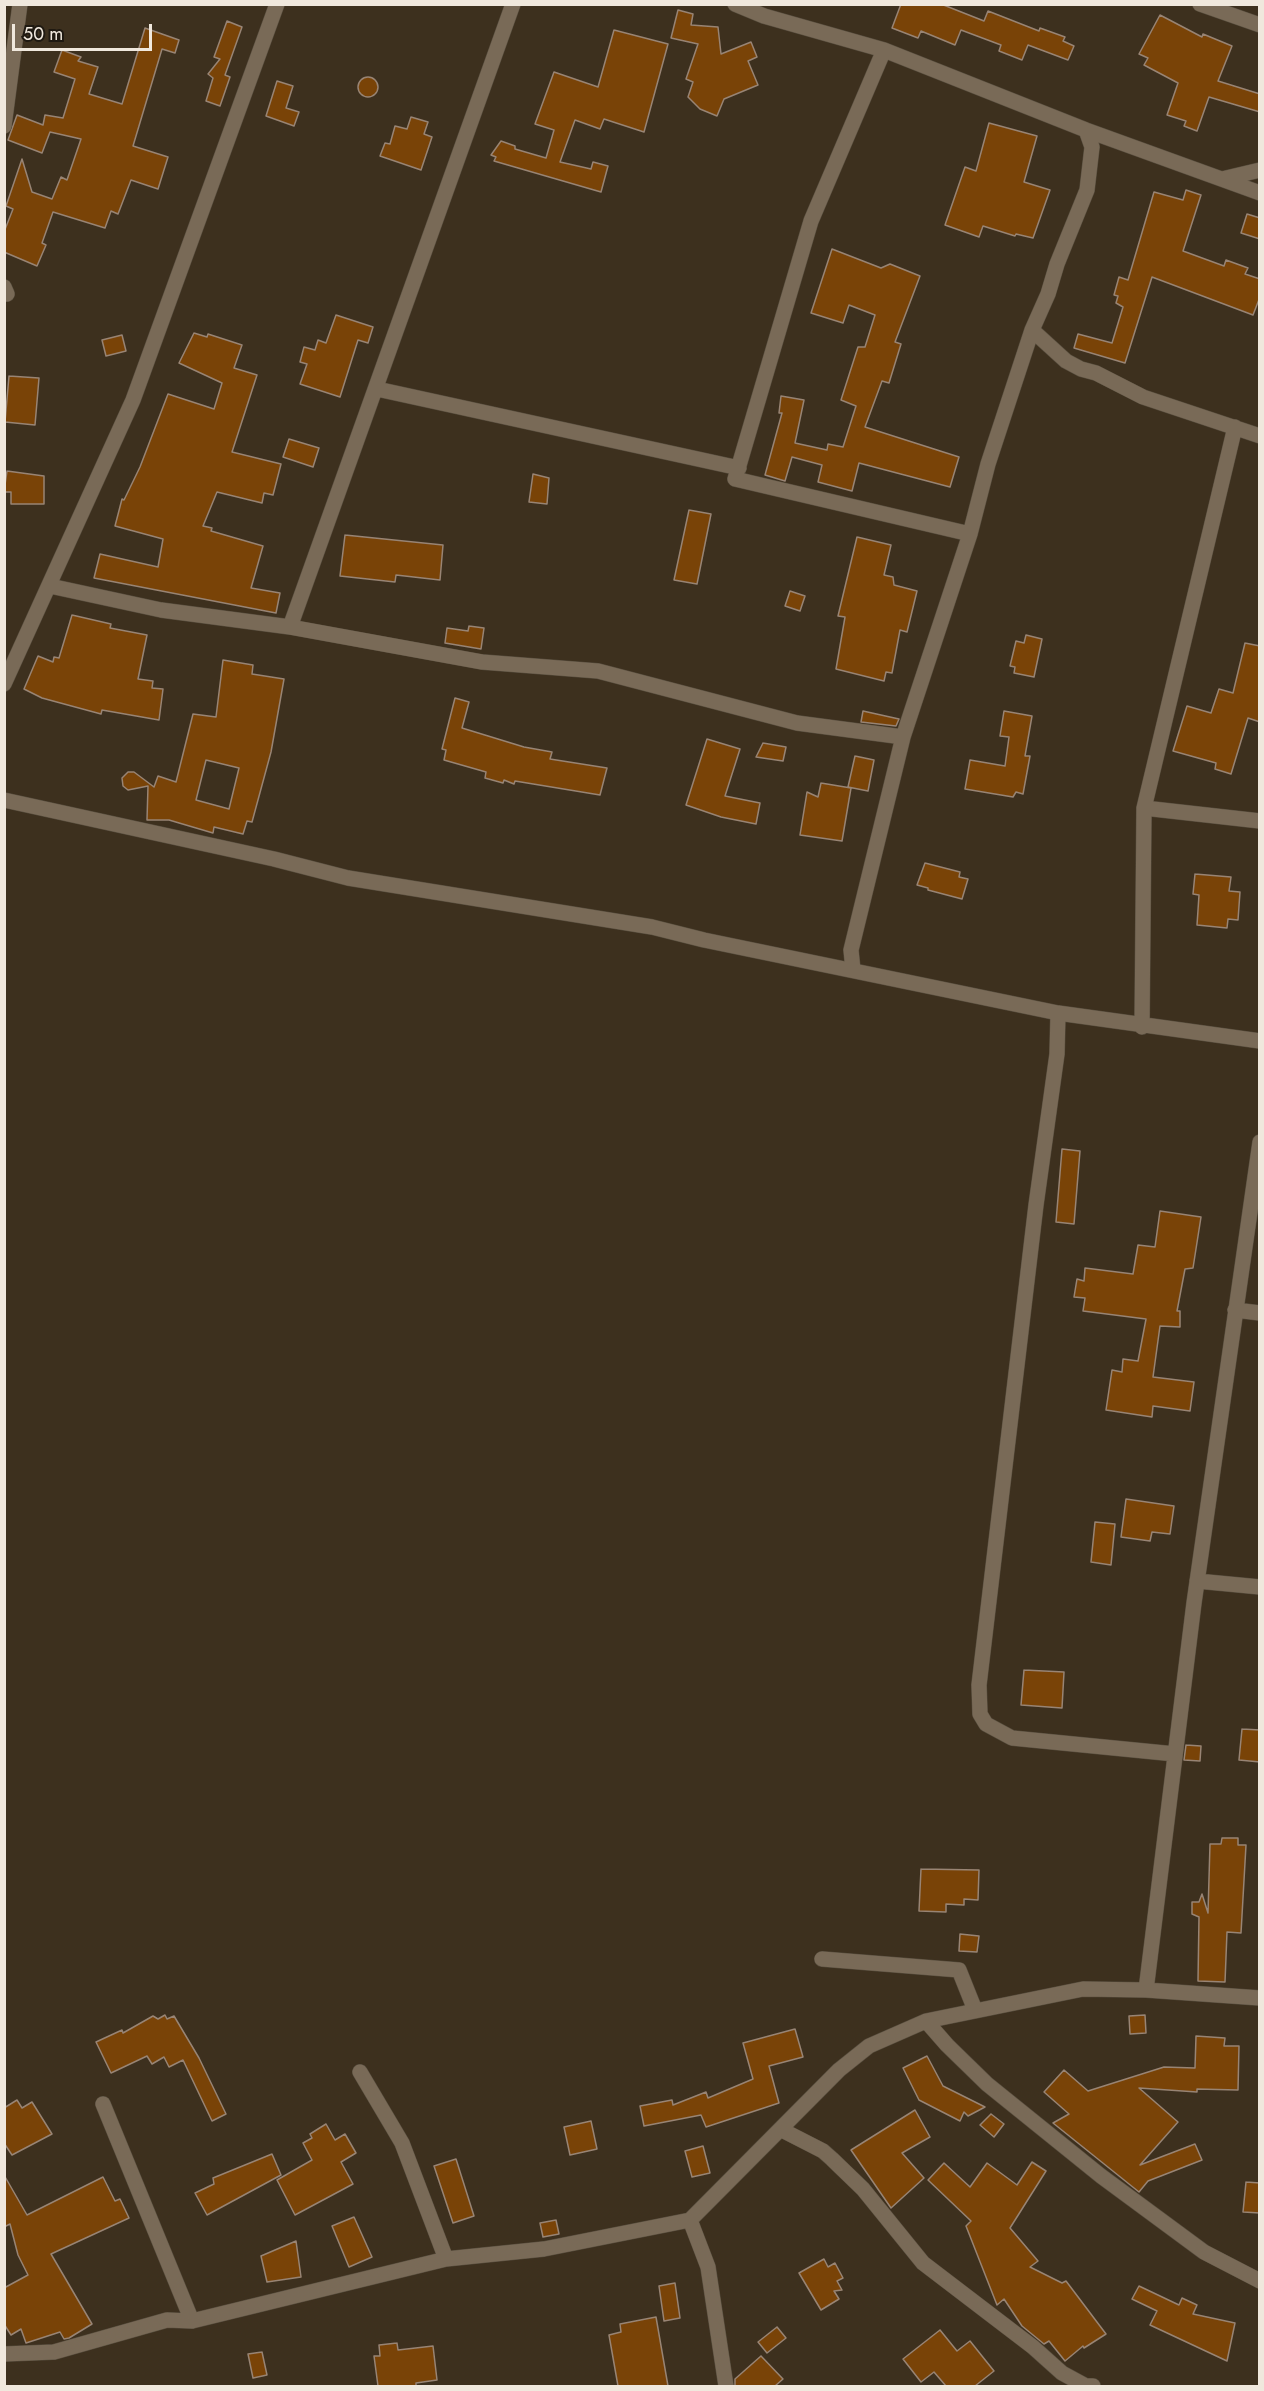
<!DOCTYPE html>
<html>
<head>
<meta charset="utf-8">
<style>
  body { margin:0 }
  #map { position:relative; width:1264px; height:2391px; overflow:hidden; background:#3d301e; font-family:Jost,sans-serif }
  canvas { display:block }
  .frame { position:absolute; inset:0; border:6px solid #f0e8dd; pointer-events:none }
  .scale { position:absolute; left:12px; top:24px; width:140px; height:27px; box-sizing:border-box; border:3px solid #f0e8dd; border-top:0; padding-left:8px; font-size:18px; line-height:21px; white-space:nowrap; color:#f0e8dd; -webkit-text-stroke:4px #1f1911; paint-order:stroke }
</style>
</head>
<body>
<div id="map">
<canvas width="1264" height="2391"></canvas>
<div class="frame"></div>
<div class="scale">50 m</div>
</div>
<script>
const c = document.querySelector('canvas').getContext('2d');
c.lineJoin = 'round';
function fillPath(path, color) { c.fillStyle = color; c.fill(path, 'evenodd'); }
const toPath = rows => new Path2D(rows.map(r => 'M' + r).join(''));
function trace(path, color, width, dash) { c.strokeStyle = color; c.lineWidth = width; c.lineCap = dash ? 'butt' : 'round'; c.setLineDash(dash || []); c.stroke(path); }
const building = toPath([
  [901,4,941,4,984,21,988,11,1039,31,1040,28,1065,37,1063,41,1074,46,1068,60,1028,45,1022,60,999,51,1001,45,961,30,955,45,921,31,918,38,892,28,901,4],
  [678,10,693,14,691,25,718,27,721,54,751,42,757,57,748,61,758,85,724,99,717,116,700,109,688,97,693,82,686,79,698,44,671,38,678,10],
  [1160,15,1202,37,1203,34,1232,46,1218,81,1260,94,1260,112,1209,97,1197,131,1184,126,1186,121,1167,115,1178,83,1144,65,1148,58,1139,54,1160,15],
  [227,21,242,27,225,75,230,77,220,106,206,101,213,78,208,74,220,59,214,57,227,21],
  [145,28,179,40,175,53,162,49,133,146,168,157,158,189,131,180,118,214,111,211,105,228,53,212,42,243,46,245,37,266,4,252,4,232,13,209,6,206,22,159,32,192,52,199,61,177,67,180,81,139,50,132,42,153,8,140,17,115,43,125,45,115,63,118,75,79,54,72,62,50,81,57,78,61,98,67,89,94,122,104,145,28],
  [614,30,668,44,644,132,604,119,600,129,575,120,560,162,591,169,593,162,608,166,601,192,494,161,496,157,491,155,501,141,515,146,515,149,546,158,554,130,535,124,554,72,598,87,614,30],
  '358 87a10 10 0 1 1 20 0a10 10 0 1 1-20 0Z',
  [277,81,293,86,286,108,299,112,294,126,266,116,277,81],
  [411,117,428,122,424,134,432,137,421,170,380,156,385,143,390,144,395,126,407,129,411,117],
  [989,123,1037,136,1024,182,1050,190,1033,238,1016,234,1015,236,983,226,979,237,945,225,965,167,976,171,989,123],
  [1186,190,1201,195,1183,251,1224,266,1226,260,1248,268,1245,274,1260,279,1260,297,1253,315,1152,277,1125,363,1074,348,1078,334,1112,343,1123,307,1116,303,1118,296,1114,295,1119,277,1128,280,1154,192,1183,200,1186,190],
  [1247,214,1260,218,1260,239,1241,233,1247,214],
  [832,249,881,268,890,264,920,276,895,342,901,344,889,383,882,381,865,427,959,457,950,487,859,463,852,491,818,482,822,465,792,457,785,481,765,475,782,413,779,413,781,396,804,400,795,443,827,450,828,444,843,447,856,406,841,400,858,347,865,347,875,315,849,305,843,323,811,313,832,249],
  [336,315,373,327,368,343,358,340,340,397,300,384,307,364,300,362,304,347,315,350,318,340,326,343,336,315],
  [194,333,207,337,208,334,242,345,234,368,257,375,232,452,281,464,273,495,264,493,262,503,217,492,203,526,212,528,211,531,263,546,251,588,280,593,276,613,94,578,100,554,158,567,163,539,115,526,122,499,124,500,140,467,168,394,214,409,222,383,179,363,194,333],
  [122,335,126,351,106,356,102,340,122,335],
  [9,376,39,378,35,425,5,422,9,376],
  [289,439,319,448,313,467,283,457,289,439],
  [7,471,44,476,44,504,11,504,11,492,4,492,7,471],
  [533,474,549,478,547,504,529,502,533,474],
  [689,510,711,514,697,584,674,580,689,510],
  [345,535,443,545,440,580,396,575,395,582,340,576,345,535],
  [857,537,891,545,884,575,893,577,894,585,917,591,907,632,900,630,892,673,886,672,884,681,836,669,845,617,838,616,857,537],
  [790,591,805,596,800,611,785,606,790,591],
  [72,615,111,624,110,628,147,635,138,679,153,681,152,688,163,689,159,720,102,710,101,714,42,698,24,689,38,656,53,662,54,657,59,658,72,615],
  [469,626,484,628,481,649,445,643,447,628,468,631,469,626],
  [1026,635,1042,639,1034,677,1014,673,1015,667,1010,666,1016,641,1024,643,1026,635],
  [1245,643,1260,646,1260,722,1248,718,1231,774,1215,769,1216,763,1173,751,1187,706,1211,713,1219,689,1233,693,1245,643],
  [223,660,253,665,252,674,284,679,271,752,252,822,247,821,243,834,214,827,213,833,169,820,147,820,148,786,128,790,123,786,122,778,128,772,134,772,154,787,158,776,176,782,193,714,216,717,223,660],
  [206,760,239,768,229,809,196,800,206,760],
  [455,698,469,702,462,728,524,747,552,752,550,759,607,768,600,795,515,781,514,784,504,780,503,783,485,778,486,772,444,760,446,750,442,749,455,698],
  [863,711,899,719,896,726,861,722,863,711],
  [1004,711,1032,716,1025,756,1030,756,1023,794,1016,792,1013,797,965,789,970,760,1005,766,1009,737,1000,736,1004,711],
  [707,739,740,749,725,796,760,803,756,824,721,817,686,805,707,739],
  [763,743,786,747,783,761,756,757,763,743],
  [855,756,874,760,868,791,848,787,855,756],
  [821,783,851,788,842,841,800,835,807,792,818,797,821,783],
  [925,863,960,872,959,877,968,879,962,899,928,890,928,888,917,885,925,863],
  [1195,874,1231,877,1229,891,1240,892,1238,920,1228,919,1227,928,1197,925,1199,895,1193,894,1195,874],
  [1062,1149,1080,1151,1074,1224,1056,1222,1062,1149],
  [1160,1211,1201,1217,1193,1268,1185,1269,1177,1311,1180,1311,1180,1327,1160,1326,1153,1377,1194,1382,1190,1411,1153,1406,1152,1417,1106,1410,1112,1370,1122,1372,1123,1359,1138,1361,1146,1319,1083,1311,1085,1298,1074,1297,1077,1279,1084,1281,1085,1268,1133,1274,1138,1245,1155,1247,1160,1211],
  [1126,1499,1174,1506,1170,1534,1152,1532,1150,1541,1121,1537,1126,1499],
  [1095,1522,1115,1524,1111,1565,1091,1562,1095,1522],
  [1024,1670,1064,1672,1062,1708,1021,1705,1024,1670],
  [1242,1729,1260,1730,1260,1762,1239,1760,1242,1729],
  [1186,1745,1201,1746,1200,1761,1184,1760,1186,1745],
  [1222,1838,1238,1838,1238,1845,1246,1845,1241,1933,1227,1932,1225,1982,1198,1981,1199,1917,1192,1914,1192,1902,1199,1902,1202,1894,1208,1913,1210,1844,1221,1844,1222,1838],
  [921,1869,979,1870,978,1900,964,1899,964,1905,946,1904,946,1912,919,1911,921,1869],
  [960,1934,979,1936,977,1952,959,1951,960,1934],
  [165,2015,167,2019,174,2016,199,2058,226,2114,212,2121,183,2060,169,2067,164,2057,152,2064,147,2056,111,2073,96,2042,122,2030,123,2033,153,2016,158,2019,165,2015],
  [1145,2015,1146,2033,1130,2034,1129,2016,1145,2015],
  [795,2029,803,2057,769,2066,779,2103,706,2127,701,2115,644,2126,640,2106,672,2100,673,2105,706,2092,708,2098,753,2079,743,2043,795,2029],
  [1196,2036,1225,2038,1224,2046,1239,2046,1238,2090,1197,2089,1197,2092,1139,2088,1178,2122,1140,2165,1195,2144,1202,2160,1148,2181,1139,2192,1053,2123,1069,2114,1044,2092,1064,2070,1088,2091,1164,2067,1195,2068,1196,2036],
  [927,2056,943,2086,985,2107,968,2116,964,2112,960,2121,919,2100,903,2068,927,2056],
  [17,2100,22,2108,32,2102,52,2134,12,2155,4,2143,4,2108,17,2100],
  [915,2110,930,2137,902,2153,924,2178,891,2208,851,2150,915,2110],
  [991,2114,1004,2124,994,2137,980,2125,991,2114],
  [591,2121,597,2149,570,2155,564,2127,591,2121],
  [326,2124,335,2140,345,2134,356,2153,341,2162,353,2184,295,2215,277,2180,312,2160,303,2143,312,2138,310,2134,326,2124],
  [703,2146,710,2173,692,2177,685,2151,703,2146],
  [272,2154,281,2175,207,2215,195,2193,214,2184,213,2178,272,2154],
  [456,2159,474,2216,453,2223,434,2166,456,2159],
  [1032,2162,1046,2171,1010,2228,1038,2261,1030,2267,1062,2283,1066,2281,1106,2334,1084,2348,1083,2346,1065,2361,1049,2341,1044,2344,1022,2326,1004,2299,997,2305,966,2226,971,2221,928,2180,944,2163,970,2187,987,2163,1017,2185,1032,2162],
  [4,2175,27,2215,103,2177,115,2201,120,2199,129,2218,51,2254,92,2324,69,2338,64,2339,60,2332,26,2343,21,2329,11,2335,4,2324,4,2288,28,2275,18,2255,10,2224,4,2227,4,2175],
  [1246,2182,1260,2183,1260,2213,1243,2212,1246,2182],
  [354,2217,372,2257,349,2267,332,2226,354,2217],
  [556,2220,559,2234,543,2237,540,2223,556,2220],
  [296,2241,301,2277,267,2282,261,2256,296,2241],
  [824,2259,828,2267,835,2263,843,2278,837,2281,842,2290,834,2291,839,2299,821,2310,799,2273,824,2259],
  [675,2283,680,2318,664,2321,659,2286,675,2283],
  [1139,2286,1179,2305,1182,2298,1197,2305,1193,2314,1235,2323,1227,2361,1150,2325,1157,2311,1132,2299,1139,2286],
  [656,2317,668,2386,618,2386,609,2335,621,2332,620,2324,656,2317],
  [777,2327,786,2338,767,2353,758,2342,777,2327],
  [940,2330,957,2351,970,2341,994,2371,975,2386,946,2386,934,2372,921,2382,903,2359,940,2330],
  [397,2343,398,2350,433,2346,437,2380,416,2383,416,2386,378,2386,374,2356,380,2356,379,2345,397,2343],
  [262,2352,267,2375,253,2378,248,2354,262,2352],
  [761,2356,783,2379,775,2386,735,2386,735,2379,761,2356]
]);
const minor = toPath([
  [735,4,764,16,884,50,1086,130,1260,193],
  [1200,4,1260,25],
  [884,50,811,221,735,479,970,534],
  [4,126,20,4],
  [1222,179,1260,170],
  [4,287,7,294],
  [1032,330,1066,361,1081,369,1096,373,1143,397,1260,436],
  [377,389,739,468],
  [50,586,161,610,290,627,482,662,598,671,797,723,903,737],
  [290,627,513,4],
  [4,684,133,400,277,4],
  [4,800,274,859,348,878,652,927,704,940,1058,1013,1260,1041],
  [1144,808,1260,821],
  [853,970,851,950,903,737,970,534,988,464,1032,330,1048,294,1057,264,1087,190,1092,147,1086,130],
  [1058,1013,1057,1054,1036,1205,979,1685,980,1714,986,1724,1012,1738,1175,1754],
  [1142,1027,1144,808,1235,427],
  [1235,1310,1260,1313],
  [1197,1581,1260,1587],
  [822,1959,959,1970,975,2010],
  [1146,1990,1194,1603,1260,1142],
  [926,2021,947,2045,987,2084,1101,2176,1204,2252,1260,2281],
  [360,2072,402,2143,446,2259],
  [103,2104,192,2321],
  [782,2130,823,2151,832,2159,863,2189,923,2263,1033,2347,1062,2373,1086,2386,1093,2386],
  [690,2220,708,2267,726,2386],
  [4,2354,54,2352,167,2320,192,2321,446,2259,544,2249,690,2220,839,2070,869,2046,926,2021,1083,1989,1146,1990,1260,1998]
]);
fillPath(building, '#794307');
trace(building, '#988474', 1.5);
trace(minor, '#584e3f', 16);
trace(minor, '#796a57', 15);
</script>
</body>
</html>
